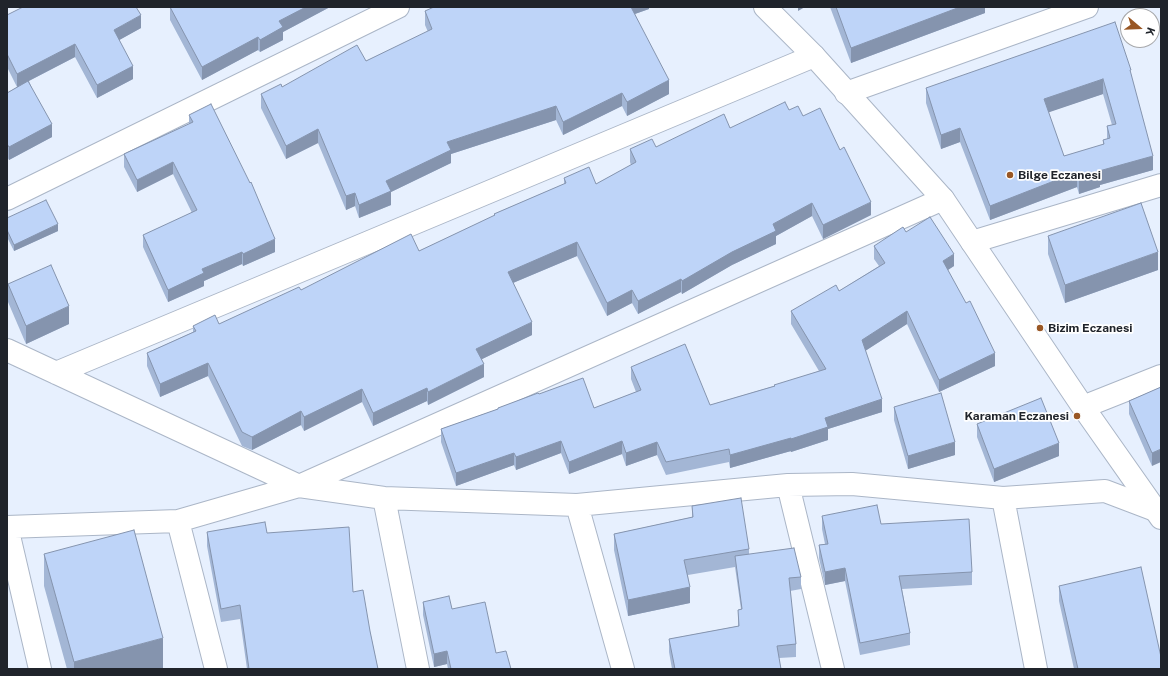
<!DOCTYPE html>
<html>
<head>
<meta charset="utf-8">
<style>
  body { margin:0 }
  #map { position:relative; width:1168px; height:676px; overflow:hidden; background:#e7f0fe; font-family:"Public Sans",sans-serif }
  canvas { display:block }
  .frame { position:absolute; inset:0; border:8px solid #20242b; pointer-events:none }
  .north { position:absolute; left:1120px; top:8px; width:40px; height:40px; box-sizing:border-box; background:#fff; border:1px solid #a6a7aa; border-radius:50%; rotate:109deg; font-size:11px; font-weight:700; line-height:16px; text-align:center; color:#20242b }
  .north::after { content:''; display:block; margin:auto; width:14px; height:18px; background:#995725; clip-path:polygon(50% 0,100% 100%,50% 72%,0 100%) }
</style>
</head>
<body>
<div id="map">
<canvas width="1168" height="676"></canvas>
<div class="frame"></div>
<div class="north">K</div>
</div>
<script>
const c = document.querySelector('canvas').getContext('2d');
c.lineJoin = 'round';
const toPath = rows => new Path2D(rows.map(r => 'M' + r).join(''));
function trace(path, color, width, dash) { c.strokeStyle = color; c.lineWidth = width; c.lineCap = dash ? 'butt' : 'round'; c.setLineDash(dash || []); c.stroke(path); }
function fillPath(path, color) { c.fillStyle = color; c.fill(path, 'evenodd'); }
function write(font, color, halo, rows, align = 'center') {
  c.font = font + ' "Public Sans",sans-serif'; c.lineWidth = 3.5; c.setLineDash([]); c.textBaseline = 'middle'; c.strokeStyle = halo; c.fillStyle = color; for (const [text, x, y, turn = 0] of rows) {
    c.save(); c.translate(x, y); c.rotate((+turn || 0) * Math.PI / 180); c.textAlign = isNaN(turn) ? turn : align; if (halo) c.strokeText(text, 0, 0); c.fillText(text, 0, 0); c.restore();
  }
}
const minor = toPath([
  [846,93,1087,7],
  [7,199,398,7],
  [972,242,1161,185],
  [7,350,299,486,943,199],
  [56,373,814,56],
  [788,485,833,669],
  [384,498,418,669],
  [1003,498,1036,669],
  [577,505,623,669],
  [178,521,216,669],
  [40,669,7,527,178,521,299,486,384,498,577,505,788,485,852,484,1003,498,1105,491,1155,510]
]);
const tertiary = toPath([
  [765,7,814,56,943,199,1083,407,1161,518],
  [1083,407,1161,376]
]);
const wall = toPath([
  [170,7,330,7,283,32,283,40,260,52,258,50,202,80,170,20],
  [649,7,649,9,635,14,669,94,627,116,622,106,563,135,556,120,451,154,451,163,391,192,391,205,359,218,355,206,346,210,318,143,286,159,261,108,261,94,282,87,366,61,428,32,425,25,425,11],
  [830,7,985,7,985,13,851,63],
  [7,15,141,28,119,40,133,79,97,98,75,57,29,81,52,137,9,160,7,157,7,93,17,87,7,67],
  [1131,74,1153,170,1100,185,1100,187,1079,194,1077,187,990,220,960,142,941,149,926,103,926,88],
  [1103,94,1112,125,1107,126,1107,139,1103,140,1103,145,1064,156,1048,112],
  [789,110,803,116,871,215,823,239,812,216,776,236,776,244,732,265,682,294,681,292,638,314,632,303,607,316,577,256,513,283,532,335,482,359,484,377,428,405,427,401,373,426,362,402,304,431,301,425,252,450,242,446,208,376,160,397,147,366,147,353,193,332,193,326,219,324,301,290,419,251,494,216,494,214,564,184,564,178,596,184,631,165,630,162,630,149,656,147,730,128],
  [189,115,275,252,243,266,242,264,204,281,204,286,168,302,143,247,143,235,192,213,173,174,137,192,124,167,124,154,189,124],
  [7,218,58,231,14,251,7,237],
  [906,232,954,266,948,270,995,366,939,392,907,324,865,351,882,412,828,429,828,440,791,452,791,451,730,468,729,462,666,475,657,455,626,466,622,454,569,474,561,453,516,470,514,465,456,486,441,442,441,429,498,409,498,408,539,394,594,408,636,392,631,379,631,367,710,405,774,386,819,371,791,324,791,311,839,291,879,266,874,259,874,246],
  [1048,236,1158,270,1065,303,1048,254],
  [8,284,69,324,26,344,8,302],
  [1161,387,1152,466,1129,414,1129,401],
  [894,407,955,455,908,469,894,420],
  [977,424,1059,456,994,482,977,437],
  [692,506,749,549,749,554,801,577,801,589,790,591,796,644,796,657,779,658,781,669,672,669,669,652,669,639,738,626,738,610,741,609,735,567,688,575,690,603,628,616,614,550,614,534,692,517],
  [822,516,881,524,972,572,972,585,902,589,910,633,910,645,860,655,845,581,825,585,819,558,819,545,825,544,822,529],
  [207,532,267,533,353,592,370,631,378,669,247,669,240,619,221,622,207,546],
  [44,554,163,669,67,669,44,586],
  [1059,586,1161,669,1074,669,1059,601],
  [423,602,452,609,496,653,511,669,448,669,447,664,434,667,423,615]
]);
const shadedWall = toPath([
  [306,7,330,7,283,32,283,40,260,52,260,40,279,21],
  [629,7,649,7,649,9,629,16],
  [798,7,805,7,798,11],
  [960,7,985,7,985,13,851,63,851,48],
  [141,15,141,28,114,43,114,30],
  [258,37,258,50,202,80,202,67],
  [75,44,75,57,17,87,17,74],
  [133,66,133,79,97,98,97,85],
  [1103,79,1103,94,1044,114,1044,99],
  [669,80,669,94,627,116,627,102],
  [622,93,622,106,563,135,563,122],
  [556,106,556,120,451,154,451,163,391,192,391,205,359,218,359,205,386,181,447,142],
  [52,124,52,137,9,160,9,147],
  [960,128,960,142,941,149,941,135],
  [318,129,318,143,286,159,286,146],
  [1153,156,1153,170,1100,185,1100,187,1079,194,1079,179,1099,171],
  [173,162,173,174,137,192,137,180],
  [1077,172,1077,187,990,220,990,206],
  [355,193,355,206,346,210,346,196],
  [871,202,871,215,823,239,823,225],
  [812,203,812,216,776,236,776,244,732,265,682,294,682,281,773,224],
  [58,224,58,231,14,251,14,245],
  [275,239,275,252,243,266,243,254],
  [577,242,577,256,508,285,508,272],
  [242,252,242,264,204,281,204,286,168,302,168,290,202,269],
  [1158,252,1158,270,1065,303,1065,285],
  [954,254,954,266,943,273,943,261],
  [681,279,681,292,638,314,638,301],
  [632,290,632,303,607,316,607,303],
  [69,306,69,324,26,344,26,326],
  [907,311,907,324,862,353,862,340],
  [532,322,532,335,476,362,476,349],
  [995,353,995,366,939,392,939,380],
  [208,363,208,376,160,397,160,384],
  [484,364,484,377,428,405,428,392],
  [427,388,427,401,373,426,373,413],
  [362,389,362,402,304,431,304,417],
  [882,399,882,412,828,429,828,440,791,452,791,439,825,418],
  [301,411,301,425,252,450,252,437],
  [791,438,791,451,730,468,730,455],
  [561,441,561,453,516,470,516,457],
  [622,441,622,454,569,474,569,462],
  [657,442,657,455,626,466,626,453],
  [955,442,955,455,908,469,908,456],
  [1059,443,1059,456,994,482,994,469],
  [1161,449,1161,462,1152,466,1152,453],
  [514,453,514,465,456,486,456,473],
  [845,568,845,581,825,585,825,572],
  [690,587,690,603,628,616,628,600],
  [163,638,163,669,74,669,74,662],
  [447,651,447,664,434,667,434,654]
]);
const building = toPath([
  [23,7,136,7,141,15,114,30,133,66,97,85,75,44,17,74,7,54,7,15,23,7],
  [170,7,306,7,279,21,283,27,260,40,258,37,202,67,170,7],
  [434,7,631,7,669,80,627,102,622,93,563,122,556,106,447,142,451,150,386,181,391,191,359,205,355,193,346,196,318,129,286,146,261,94,281,84,282,87,357,45,366,61,432,29,425,11,434,7],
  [836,7,960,7,851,48,836,7],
  [1115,22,1131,70,1130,70,1153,156,1099,171,1100,173,1079,179,1077,172,990,206,960,128,941,135,926,88,1115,22],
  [1103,79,1116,124,1107,126,1110,138,1103,140,1104,144,1064,156,1044,99,1103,79],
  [28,81,52,124,9,147,7,144,7,93,28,81],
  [785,102,789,110,798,106,803,116,820,108,840,150,844,147,871,202,823,225,812,203,773,224,776,231,732,252,682,281,681,279,638,301,632,290,607,303,577,242,508,272,532,322,476,349,484,364,428,392,427,388,373,413,362,389,304,417,301,411,252,437,242,432,208,363,160,384,147,353,196,331,193,326,215,315,219,324,299,287,301,290,411,234,419,251,495,215,494,214,566,183,564,178,589,167,596,184,636,162,630,149,652,139,656,147,724,114,730,128,785,102],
  [211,104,250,183,251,182,275,239,243,254,242,252,202,269,204,273,168,290,143,235,197,210,173,162,137,180,124,154,193,122,189,115,211,104],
  [46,200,58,224,14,245,7,230,7,218,46,200],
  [1141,203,1158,252,1065,285,1048,236,1141,203],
  [930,217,954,254,943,261,966,303,970,301,995,353,939,380,907,311,862,340,882,399,825,418,828,427,791,439,791,438,730,455,729,449,666,462,657,442,626,453,622,441,569,462,561,441,516,457,514,453,456,473,441,429,498,409,498,408,538,393,539,394,583,378,594,408,641,390,631,367,685,344,710,405,775,386,774,385,826,369,791,311,836,285,839,291,885,263,874,246,903,227,906,232,930,217],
  [51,265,69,306,26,326,8,284,51,265],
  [1161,387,1161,449,1152,453,1129,401,1161,387],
  [941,393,955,442,908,456,894,407,941,393],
  [1041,398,1059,443,994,469,977,424,1041,398],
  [741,498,749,549,684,560,690,587,628,600,614,534,693,517,692,506,741,498],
  [877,505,881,524,969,519,972,572,899,576,910,633,860,643,845,568,825,572,819,545,828,544,822,516,877,505],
  [265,522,267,533,349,527,353,592,363,590,370,631,378,669,249,669,240,605,221,609,207,532,265,522],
  [134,530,163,638,74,662,44,554,134,530],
  [794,548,801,577,789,578,796,644,777,646,781,669,675,669,669,639,739,626,738,610,742,609,735,556,794,548],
  [1141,567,1161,657,1161,669,1078,669,1059,586,1141,567],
  [449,596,452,609,485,602,496,653,506,651,511,669,451,669,447,651,434,654,423,602,449,596]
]);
const markers = [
  [1010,175,4,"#995725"],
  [1040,328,4,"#995725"],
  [1077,416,4,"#995725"]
];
const poiNames = [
  ["Bilge Eczanesi",1018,175],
  ["Bizim Eczanesi",1048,328],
  ["Karaman Eczanesi",1069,416,"right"]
];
trace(minor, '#abb6c7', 24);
trace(tertiary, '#abb6c7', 24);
trace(minor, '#fff', 22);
trace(tertiary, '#fff', 22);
fillPath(wall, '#a3b6d5');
fillPath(shadedWall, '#8594ae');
fillPath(building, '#bed4f8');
trace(building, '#8594ae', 1);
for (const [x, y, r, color] of markers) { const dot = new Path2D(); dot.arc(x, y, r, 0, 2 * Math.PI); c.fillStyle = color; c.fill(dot); trace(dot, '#fff', 1.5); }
write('bold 12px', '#20242b', '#fff', poiNames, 'left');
</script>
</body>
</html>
